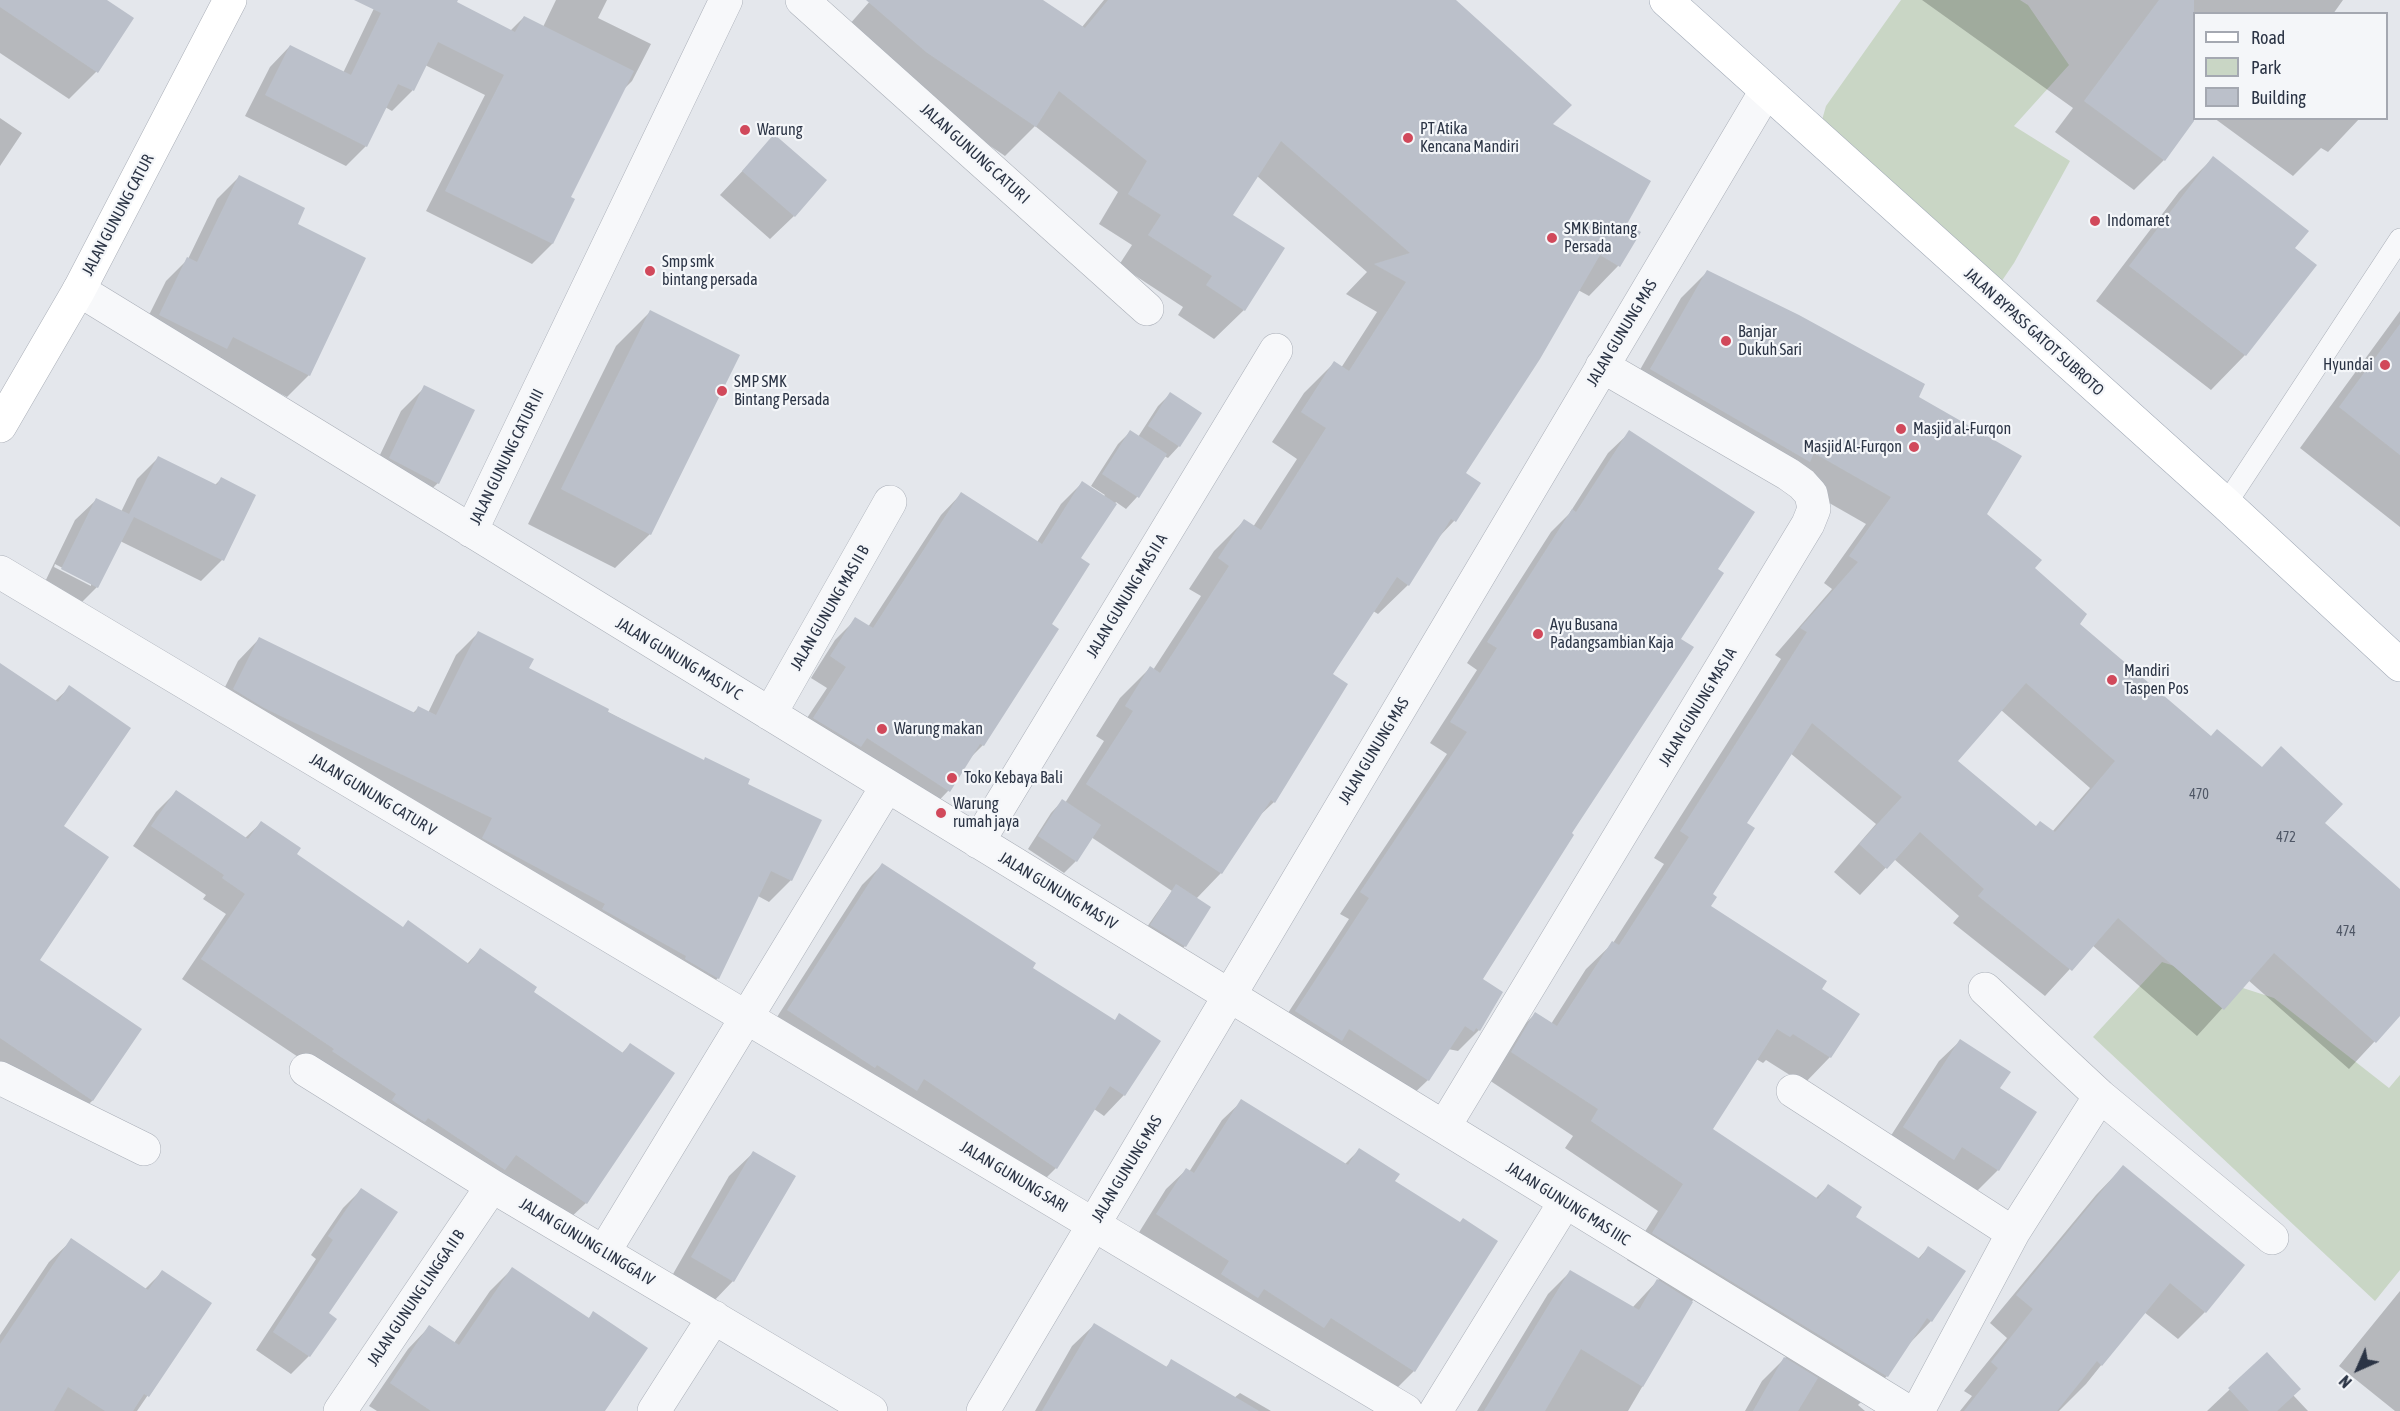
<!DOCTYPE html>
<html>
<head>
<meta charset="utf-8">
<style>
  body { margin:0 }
  #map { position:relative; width:2400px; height:1411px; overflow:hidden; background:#e4e7ec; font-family:"Asap Condensed",sans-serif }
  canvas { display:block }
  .legend { position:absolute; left:2193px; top:12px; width:195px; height:108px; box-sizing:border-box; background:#f4f6f9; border:2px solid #a4a8b1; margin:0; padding:8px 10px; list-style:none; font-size:18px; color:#2b3445 }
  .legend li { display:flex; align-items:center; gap:12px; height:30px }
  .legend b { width:30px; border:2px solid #a4a8b1 }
  .north { position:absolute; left:2328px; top:1339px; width:60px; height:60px; -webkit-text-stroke:4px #f4f6f9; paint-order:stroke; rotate:225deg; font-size:16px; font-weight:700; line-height:24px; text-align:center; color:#2b3445 }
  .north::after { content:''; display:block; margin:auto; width:21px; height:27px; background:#2b3445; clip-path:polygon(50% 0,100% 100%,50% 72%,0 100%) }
</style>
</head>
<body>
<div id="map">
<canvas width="2400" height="1411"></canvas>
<ul class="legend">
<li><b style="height:8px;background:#fff"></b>Road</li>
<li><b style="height:16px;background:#c9d6c5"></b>Park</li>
<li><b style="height:16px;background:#bbc0ca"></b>Building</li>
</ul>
<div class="north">N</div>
</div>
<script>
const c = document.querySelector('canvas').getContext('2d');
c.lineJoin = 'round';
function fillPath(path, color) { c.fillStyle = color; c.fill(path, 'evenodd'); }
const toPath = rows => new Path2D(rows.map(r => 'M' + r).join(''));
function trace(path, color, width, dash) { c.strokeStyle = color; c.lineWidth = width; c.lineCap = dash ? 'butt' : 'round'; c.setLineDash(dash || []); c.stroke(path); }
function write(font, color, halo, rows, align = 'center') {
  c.font = font + ' "Asap Condensed",sans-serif'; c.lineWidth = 4.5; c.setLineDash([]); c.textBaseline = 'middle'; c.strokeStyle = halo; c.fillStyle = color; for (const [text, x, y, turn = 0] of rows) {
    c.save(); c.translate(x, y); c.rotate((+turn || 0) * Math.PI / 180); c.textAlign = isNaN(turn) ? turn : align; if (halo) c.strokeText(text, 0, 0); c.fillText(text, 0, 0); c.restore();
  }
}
const green = toPath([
  [1901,0,2020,0,2028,5,2069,65,2014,126,2070,161,2014,263,1997,288,1820,127,1826,106],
  [2162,962,2274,998,2389,1088,2400,1075,2400,1270,2375,1301,2093,1037]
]);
const shadow = toPath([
  [0,0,105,0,96,72,69,99,0,53],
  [378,0,449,0,510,31,524,17,543,27,556,0,607,0,598,18,651,44,632,81,622,91,569,197,573,200,552,244,532,264,426,211,485,95,425,65,412,91,392,111,385,107,366,146,346,166,245,116,270,67,290,46,343,73],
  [871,0,989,0,1082,27,1104,0,1453,0,1625,224,1639,232,1618,266,1589,296,1578,290,1464,474,1479,483,1454,521,1438,538,1408,585,1378,614,1373,611,1330,674,1274,802,1256,819,1221,873,1196,899,1185,946,1173,957,1140,937,1172,891,1091,837,1076,861,1064,873,1028,849,1051,813,1062,801,1065,803,1104,741,1096,736,1120,698,1150,668,1153,670,1201,596,1189,589,1214,551,1244,521,1253,527,1297,459,1272,442,1304,393,1334,363,1341,368,1377,312,1346,294,1367,272,1257,176,1231,216,1244,310,1214,339,1178,315,1183,307,1119,265,1132,245,1099,224,1118,192,1035,126,1005,156,896,82,841,34],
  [1922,0,2343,0,2333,14,2194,14,2195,118,2164,160,2134,190,2055,132,2073,108],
  [0,118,22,133,0,166],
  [2214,118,2360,118,2328,152,2321,148,2293,176],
  [774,137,794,216,770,239,720,195],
  [2213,158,2293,248,2245,355,2211,390,2096,301,2179,192],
  [239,177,296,225,309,375,287,397,214,360,138,337,166,281,188,259,217,199],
  [1707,272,1917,397,1985,514,2078,624,2210,737,2323,823,2400,890,2400,1014,2349,1069,2248,980,2197,1036,2092,945,2045,996,1953,923,1959,916,1894,859,1860,895,1834,872,1876,824,1790,753,1744,823,1711,895,1709,906,1820,990,1830,1057,1804,1084,1766,1060,1763,1063,1756,1059,1711,1130,1815,1199,1828,1186,1854,1217,1918,1259,1928,1248,1931,1321,1908,1345,1887,1376,1858,1405,1865,1411,1745,1411,1762,1381,1786,1357,1693,1300,1628,1411,1477,1411,1548,1294,1570,1272,1632,1308,1659,1279,1627,1260,1658,1211,1565,1148,1573,1136,1486,1078,1509,1040,1535,1014,1551,1024,1586,969,1613,943,1664,864,1654,858,1781,659,1775,655,1832,589,1824,583,1866,524,1789,480,1625,396,1681,298],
  [2001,710,2090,788,2052,832,2035,828,1956,761],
  [2400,311,2400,527,2300,448],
  [650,312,650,534,615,568,528,524,616,346],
  [425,387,438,483,414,506,367,482,401,411],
  [1170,394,1179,446,1168,458,1164,456,1137,497,1126,509,1116,502,1079,559,1049,625,1057,630,983,745,969,759,948,791,928,812,793,739,827,688,811,678,835,640,856,619,868,627,941,515,961,494,1037,542,1061,504,1082,483,1103,497,1105,495,1091,486,1118,444,1130,432,1138,437,1158,406],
  [1630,432,1716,569,1570,834,1481,980,1479,1030,1458,1051,1448,1049,1428,1080,1406,1101,1275,1033,1349,919,1340,914,1447,754,1430,743,1477,670,1467,663,1551,532,1569,514,1608,453],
  [158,458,215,485,221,479,222,560,201,581,120,541,97,587,76,608,41,590,75,520,96,500,121,512,137,479],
  [55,564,91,583,91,586,54,567],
  [478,633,527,669,746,785,791,880,769,902,758,896,718,978,696,1000,213,711,238,661,259,639,413,713,418,708,428,713,456,655],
  [0,665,54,702,70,687,62,827,38,960,140,1030,92,1101,64,1128,0,1084],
  [176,792,245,838,261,823,295,855,402,928,467,964,480,950,532,993,622,1053,630,1045,586,1203,566,1222,316,1069,182,979,226,914,203,899,206,895,133,846,156,812],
  [882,865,1124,1095,1104,1116,1094,1109,1056,1168,1036,1188,768,1031,862,885],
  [1960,1041,1998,1089,2035,1113,1998,1170,1977,1191,1883,1148,1939,1061],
  [1242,1101,1344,1165,1359,1150,1393,1182,1459,1223,1496,1241,1414,1371,1394,1391,1138,1234,1166,1189,1186,1170,1189,1172,1222,1120],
  [753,1153,733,1281,710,1305,669,1281,729,1176],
  [2123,1167,2205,1312,2178,1339,2144,1312,2086,1384,2059,1411,1960,1411,1972,1396,1964,1391,2007,1338,1990,1323,2096,1195],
  [362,1189,327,1314,309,1356,291,1374,256,1350,316,1259,311,1255,343,1208],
  [72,1240,144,1290,162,1272,210,1304,137,1411,0,1411,0,1335,49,1262],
  [512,1269,588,1319,594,1313,589,1411,377,1411,369,1406,408,1349,430,1326,454,1343,490,1291],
  [2400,1291,2400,1411,2395,1411,2339,1366],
  [1094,1325,1166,1367,1172,1361,1234,1398,1240,1393,1271,1411,1035,1411,1072,1346],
  [2267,1354,2293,1395,2308,1411,2207,1411]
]);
const building = toPath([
  [0,0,107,0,134,18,98,73,0,7],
  [354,0,458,0,457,2,515,32,524,16,634,71,571,197,575,199,553,244,445,191,504,75,438,42,414,91,398,84,367,147,265,95,290,45,351,75,381,13],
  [866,0,1043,0,1085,28,1108,0,1456,0,1572,105,1553,124,1651,181,1627,224,1641,232,1620,267,1600,255,1540,359,1466,473,1481,483,1456,522,1451,519,1409,586,1397,577,1333,674,1348,684,1275,803,1271,800,1222,874,1086,784,1133,711,1125,706,1150,666,1160,673,1229,566,1218,558,1244,519,1261,530,1326,428,1301,412,1334,361,1349,371,1406,282,1374,264,1410,253,1281,141,1233,215,1285,248,1245,311,1206,285,1212,276,1148,235,1161,215,1128,194,1147,161,1059,91,1036,127,926,52],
  [2159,0,2194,0,2194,121,2165,161,2084,101],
  [774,134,827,180,795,217,742,171],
  [2213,156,2309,231,2295,248,2317,265,2246,356,2129,266],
  [239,175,305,208,298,224,366,258,310,376,233,337,227,349,159,315,187,257,197,262],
  [1707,270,1799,315,1925,384,1919,397,2022,456,1987,514,2042,560,2035,568,2087,614,2080,624,2211,736,2217,729,2262,767,2281,746,2343,804,2325,823,2400,889,2400,1016,2376,1043,2274,953,2224,1010,2118,918,2072,971,1978,896,1984,889,1920,832,1887,869,1859,844,1902,797,1812,723,1747,823,1755,828,1713,894,1717,897,1711,906,1827,981,1822,989,1860,1014,1831,1058,1793,1034,1790,1037,1777,1029,1713,1129,1818,1199,1828,1184,1862,1207,1856,1217,1920,1259,1928,1246,1966,1271,1932,1322,1927,1318,1888,1377,1652,1233,1683,1184,1591,1121,1598,1109,1511,1052,1535,1012,1557,1026,1612,941,1619,945,1689,837,1680,831,1807,632,1800,628,1858,562,1849,556,1891,497,1814,453,1810,462,1650,369],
  [2026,683,2115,761,2055,832,2040,821,2036,826,1958,761],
  [650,310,740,355,651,535,561,489],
  [2400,324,2400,455,2339,407],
  [424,385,475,410,439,484,389,458],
  [1170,392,1202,413,1180,447,1148,426],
  [1130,430,1167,454,1139,498,1102,474],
  [1629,430,1755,512,1718,569,1724,573,1681,639,1694,647,1572,833,1574,835,1483,979,1503,992,1480,1031,1476,1028,1474,1032,1465,1026,1429,1081,1349,1029,1342,1041,1295,1011,1369,898,1360,892,1467,732,1450,722,1497,648,1487,642,1572,509,1576,512],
  [158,456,217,485,221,477,256,495,224,561,134,517,98,588,61,569,96,498,129,514],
  [1082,481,1117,504,1081,558,1090,564,1052,624,1059,629,984,746,980,744,950,792,867,738,861,747,813,718,846,667,830,656,855,617,873,628,961,492,1042,544],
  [478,631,534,659,529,668,609,709,608,712,704,760,705,757,750,779,748,784,822,820,792,881,771,871,719,979,685,959,686,956,602,909,605,904,482,838,492,818,264,708,233,689,259,637,415,713,418,706,436,715],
  [0,663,58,702,69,685,131,728,64,826,109,857,40,960,142,1029,93,1101,0,1038],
  [176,790,248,839,261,821,301,848,297,854,403,927,408,920,469,964,480,948,537,987,534,992,623,1053,630,1043,675,1073,587,1204,516,1155,505,1170,428,1118,425,1122,415,1116,392,1100,396,1094,332,1051,334,1049,201,959,245,894,222,878,224,875,151,826],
  [1062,799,1101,825,1077,862,1038,836],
  [882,863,1036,963,1033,968,1115,1020,1119,1013,1161,1041,1125,1096,1110,1086,1057,1169,924,1079,917,1091,877,1065,875,1068,787,1010],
  [1176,884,1211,907,1186,947,1150,925],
  [1960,1039,2011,1072,2000,1088,2037,1112,1999,1171,1962,1147,1954,1160,1903,1127],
  [1241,1099,1348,1165,1359,1148,1400,1174,1395,1181,1460,1222,1463,1218,1498,1241,1415,1372,1331,1318,1324,1328,1264,1289,1258,1298,1221,1274,1229,1261,1156,1214,1186,1168,1194,1173],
  [753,1151,796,1176,734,1282,691,1257],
  [2123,1165,2245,1265,2206,1313,2170,1283,2102,1366,2097,1361,2057,1411,1964,1411,1998,1368,1991,1362,2033,1309,2016,1295],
  [361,1188,398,1212,329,1313,337,1319,310,1357,273,1332,333,1240,328,1236],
  [71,1238,148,1290,162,1270,212,1303,149,1397,144,1394,133,1411,105,1411,68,1387,54,1411,0,1411,0,1344],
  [512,1267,589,1318,593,1311,648,1348,605,1411,431,1411,390,1383,429,1325,459,1345],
  [1570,1270,1639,1310,1657,1279,1693,1302,1643,1387,1581,1349,1545,1411,1484,1411],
  [1094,1323,1167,1367,1171,1359,1259,1411,1042,1411],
  [2267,1352,2301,1389,2277,1411,2249,1411,2228,1388],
  [1784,1357,1818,1378,1798,1411,1753,1411]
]);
const lane = toPath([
  [2226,504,2400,239]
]);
const street = toPath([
  [802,0,1147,309],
  [79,290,1907,1411],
  [471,531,726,0],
  [0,572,1406,1411],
  [770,714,890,502],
  [978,842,1276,350],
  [1985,989,2100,1096,2272,1238],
  [306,1070,492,1186,871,1411],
  [0,1078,144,1149],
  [1793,1091,2013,1233],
  [1444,1127,1808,524,1814,509,1811,494,1802,484,1788,474,1602,366],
  [604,1252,887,786],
  [340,1411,492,1186],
  [654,1411,714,1317],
  [983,1411,1766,91],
  [1436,1411,1565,1202],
  [1918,1411,2013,1233,2100,1096]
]);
const secondary = toPath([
  [0,426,79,290,230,0]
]);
const primary = toPath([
  [1666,0,2226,504,2400,665]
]);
const markers = [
  [745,130,6,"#d1495b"],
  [1408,138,6,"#d1495b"],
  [2095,221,6,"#d1495b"],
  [1552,238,6,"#d1495b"],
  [650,271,6,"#d1495b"],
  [1726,341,6,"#d1495b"],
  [2385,365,6,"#d1495b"],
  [722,391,6,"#d1495b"],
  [1901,429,6,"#d1495b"],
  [1914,447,6,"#d1495b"],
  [1538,634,6,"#d1495b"],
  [2112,680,6,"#d1495b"],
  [882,729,6,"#d1495b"],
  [952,778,6,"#d1495b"],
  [941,813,6,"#d1495b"]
];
const numberNames = [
  ["470",2199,795],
  ["472",2286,838],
  ["474",2346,932]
];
const poiNames = [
  ["PT Atika",1420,129],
  ["Kencana Mandiri",1420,147],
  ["Warung",757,130],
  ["Indomaret",2107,221],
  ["SMK Bintang",1564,229],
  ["Persada",1564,247],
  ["Smp smk",662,262],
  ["bintang persada",662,280],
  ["Banjar",1738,332],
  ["Dukuh Sari",1738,350],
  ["Hyundai",2373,365,"right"],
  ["SMP SMK",734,382],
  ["Bintang Persada",734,400],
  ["Masjid al-Furqon",1913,429],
  ["Masjid Al-Furqon",1902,447,"right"],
  ["Ayu Busana",1550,625],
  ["Padangsambian Kaja",1550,643],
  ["Mandiri",2124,671],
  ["Taspen Pos",2124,689],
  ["Warung makan",894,729],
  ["Toko Kebaya Bali",964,778],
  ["Warung",953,804],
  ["rumah jaya",953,822]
];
const streetNames = [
  ["JALAN GUNUNG CATUR I",975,154,42],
  ["JALAN GUNUNG CATUR",118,215,-62],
  ["JALAN BYPASS GATOT SUBROTO",2034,332,42],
  ["JALAN GUNUNG MAS",1622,333,-59],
  ["JALAN GUNUNG CATUR III",507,457,-64],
  ["JALAN GUNUNG MAS II A",1127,596,-59],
  ["JALAN GUNUNG MAS II B",830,608,-60],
  ["JALAN GUNUNG MAS IV C",679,659,31],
  ["JALAN GUNUNG MAS IA",1698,707,-59],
  ["JALAN GUNUNG MAS",1374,751,-59],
  ["JALAN GUNUNG CATUR V",373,795,31],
  ["JALAN GUNUNG MAS IV",1058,891,31],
  ["JALAN GUNUNG MAS",1127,1169,-59],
  ["JALAN GUNUNG SARI",1014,1177,31],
  ["JALAN GUNUNG MAS IIIC",1568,1204,32],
  ["JALAN GUNUNG LINGGA IV",587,1242,31],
  ["JALAN GUNUNG LINGGA II B",416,1298,-56]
];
fillPath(green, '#c9d6c5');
fillPath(shadow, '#0003');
fillPath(building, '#bbc0ca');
trace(lane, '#a9aeb7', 22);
trace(street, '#a9aeb7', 34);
trace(secondary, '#a9aeb7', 34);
trace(primary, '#a3abb8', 34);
trace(lane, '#f7f8fa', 21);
trace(street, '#f7f8fa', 33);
trace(secondary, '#fff', 33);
trace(primary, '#fff', 33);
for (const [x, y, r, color] of markers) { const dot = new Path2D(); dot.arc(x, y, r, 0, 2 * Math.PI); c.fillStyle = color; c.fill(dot); trace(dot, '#f4f6f9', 2); }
write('14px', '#4f5766', null, numberNames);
write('16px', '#2b3445', '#f4f6f9', poiNames, 'left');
write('16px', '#2b3445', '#f4f6f9', streetNames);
</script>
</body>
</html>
